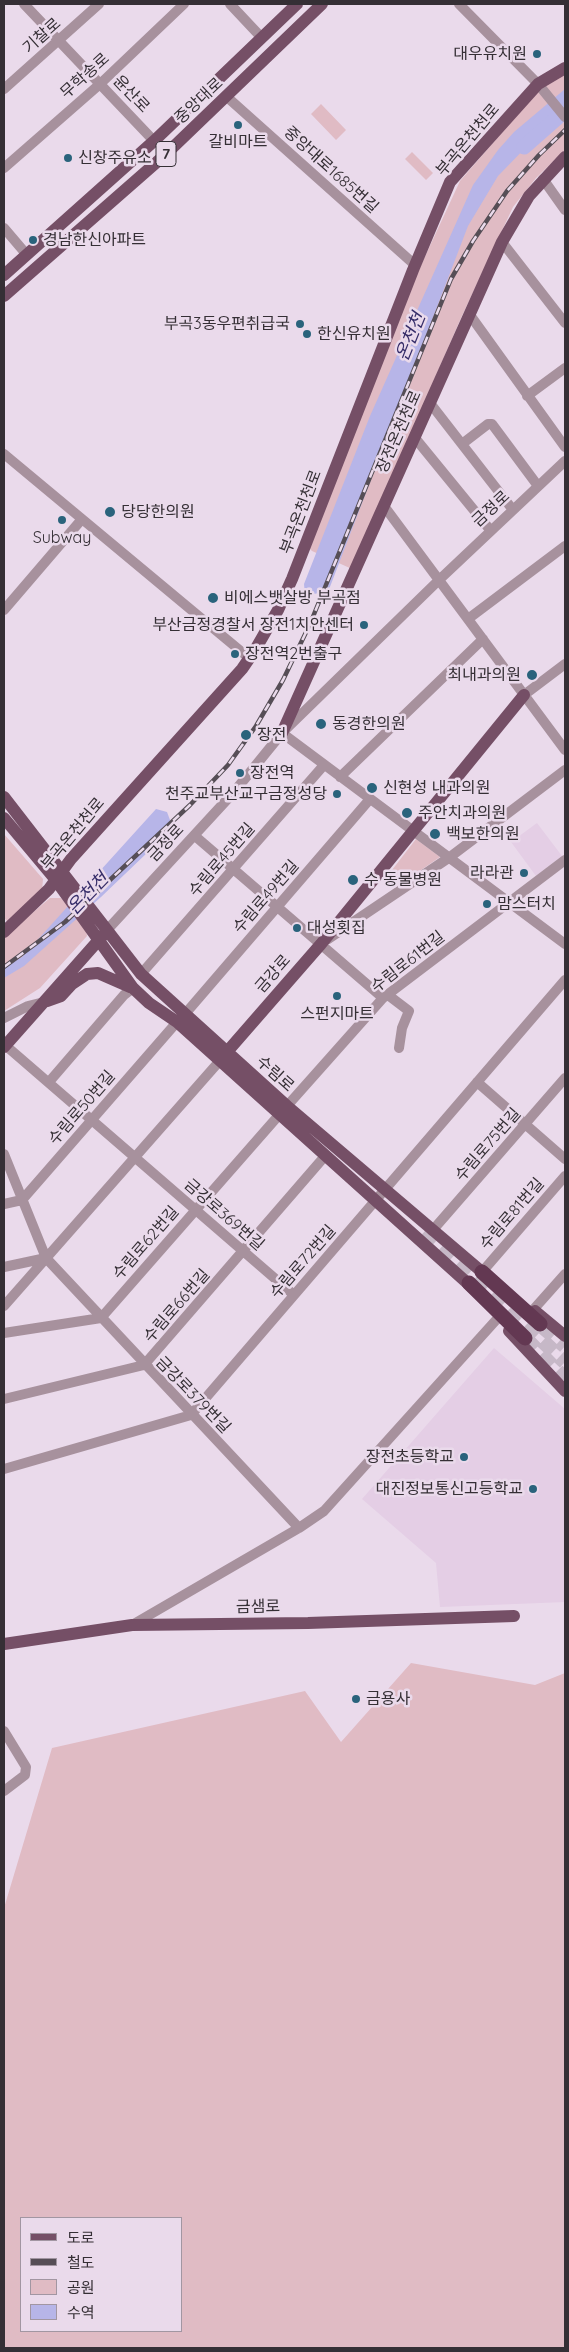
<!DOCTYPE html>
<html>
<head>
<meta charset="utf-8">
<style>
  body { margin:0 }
  #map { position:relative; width:569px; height:2352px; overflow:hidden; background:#eadaeb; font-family:Quicksand,"Noto Sans KR",sans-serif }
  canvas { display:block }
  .frame { position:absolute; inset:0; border:5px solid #352f35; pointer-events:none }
  .legend { position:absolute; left:20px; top:2217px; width:162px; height:115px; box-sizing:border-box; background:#eadaeb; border:1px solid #a296a2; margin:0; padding:6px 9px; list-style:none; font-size:15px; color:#352f35 }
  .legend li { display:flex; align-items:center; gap:10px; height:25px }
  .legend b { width:25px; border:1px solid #a296a2 }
</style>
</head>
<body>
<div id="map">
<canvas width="569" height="2352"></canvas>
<div class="frame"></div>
<ul class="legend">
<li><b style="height:6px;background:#754f66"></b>도로</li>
<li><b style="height:6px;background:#564e56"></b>철도</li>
<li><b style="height:14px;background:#e0bbc4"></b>공원</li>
<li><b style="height:14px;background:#b7b5e8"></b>수역</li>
</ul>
</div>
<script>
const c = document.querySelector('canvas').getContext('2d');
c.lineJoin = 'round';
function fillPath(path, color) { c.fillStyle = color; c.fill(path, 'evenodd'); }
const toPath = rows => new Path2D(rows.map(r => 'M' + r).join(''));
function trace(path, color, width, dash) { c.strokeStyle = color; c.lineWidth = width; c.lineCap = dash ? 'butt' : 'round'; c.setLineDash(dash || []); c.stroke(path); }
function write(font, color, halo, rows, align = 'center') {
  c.font = font + ' Quicksand,"Noto Sans KR",sans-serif'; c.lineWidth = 5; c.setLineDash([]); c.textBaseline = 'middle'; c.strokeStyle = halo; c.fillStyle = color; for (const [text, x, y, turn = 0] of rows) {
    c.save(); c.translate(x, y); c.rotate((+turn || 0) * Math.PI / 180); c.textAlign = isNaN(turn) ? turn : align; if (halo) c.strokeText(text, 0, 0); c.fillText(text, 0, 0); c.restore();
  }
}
const built = toPath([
  [537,823,562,856,536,876,511,842],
  [494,1348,565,1409,565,1602,440,1607,436,1563,362,1499]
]);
const green = toPath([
  [565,72,565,150,536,178,513,207,461,318,352,569,312,551,307,546,416,276,460,181,537,92],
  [321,104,346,130,336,140,311,114],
  [412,152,433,173,426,180,405,159],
  [4,834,43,879,42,890,8,922,4,918],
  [416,839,440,857,405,881,392,870],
  [50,898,61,898,86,929,87,936,40,988,4,1011,4,937],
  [411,1663,535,1685,565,1673,565,2348,4,2348,4,1908,52,1748,305,1691,341,1742],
  [181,2218,181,2331,21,2331,21,2218]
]);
const water = toPath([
  [565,89,565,107,498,176,468,226,328,592,305,595,304,584,370,416,473,185,498,150,514,132],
  [156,809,167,812,173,828,101,897,24,966,4,978,4,967,22,957]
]);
const river = toPath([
  [524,147,565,111]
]);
const highwayTunnel = toPath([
  [425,1231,565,1362],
  [542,1326,565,1346],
  [525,1338,565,1379]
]);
const minor = toPath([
  [24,4,154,141],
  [230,4,261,37],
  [459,4,538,84,565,117],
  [4,89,99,4],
  [227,97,415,265],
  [4,168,100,84,184,4],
  [543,179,565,210],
  [4,228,27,255],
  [502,242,565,323],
  [470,315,565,447],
  [527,396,565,368],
  [430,403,513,510],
  [415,438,491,531],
  [462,444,488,424,492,424,538,486],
  [4,454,249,658],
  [384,506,565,750],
  [4,610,82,519],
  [468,619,565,546],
  [524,695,565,664],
  [282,733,565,944],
  [340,777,483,639],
  [195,836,383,998],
  [108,929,234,792,282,733,439,580,565,461],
  [328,939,450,857,565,770],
  [141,974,324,765],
  [388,995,409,1011,402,1028,399,1048],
  [185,1014,370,799],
  [4,1018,28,1006,44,1002],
  [5,1045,294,1295],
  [49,1082,124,995,133,988],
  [477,1082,565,1159],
  [287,1106,383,998,565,860],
  [4,1154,46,1258,299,1528],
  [4,1204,22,1200,177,1022],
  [432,1231,565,1078],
  [4,1267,46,1258],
  [482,1272,565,1176],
  [4,1306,224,1056],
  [533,1310,565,1274],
  [4,1333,101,1318,279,1115],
  [4,1399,144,1365,325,1156],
  [4,1469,191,1415,565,980],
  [132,1625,299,1528,324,1511,497,1319,505,1318],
  [4,1731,26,1767,25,1775,4,1791]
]);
const major = toPath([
  [4,275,154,141,297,4],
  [4,296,166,154,322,4],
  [282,733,502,242,529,196,565,157],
  [4,797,141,974,287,1106,488,1277],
  [4,818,55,879,133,988,149,1003,177,1022,474,1289],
  [4,932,49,889,71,859,242,669,255,650,278,610,292,579,413,270,450,182,538,84,565,68],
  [47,1001,61,996,72,984,87,974,98,973,130,987],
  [4,1047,105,933],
  [226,1053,321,944,524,695],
  [535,1311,565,1336],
  [509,1331,565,1391],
  [4,1644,132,1625,308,1623,514,1616]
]);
const highway = toPath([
  [482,1272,540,1324],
  [469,1283,525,1338]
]);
const rail = toPath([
  [4,967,65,922,190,805,228,765,256,726,283,680,310,624,451,279,473,241,507,191,539,155,565,130]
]);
const markers = [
  [537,54,5,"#2a637c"],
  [238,125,5,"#2a637c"],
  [68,158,5,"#2a637c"],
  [33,240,5,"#2a637c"],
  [300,324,5,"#2a637c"],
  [307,334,5,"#2a637c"],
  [110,512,6,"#2a637c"],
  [62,520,5,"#2a637c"],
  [213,598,6,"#2a637c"],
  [364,625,5,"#2a637c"],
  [235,654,5,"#2a637c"],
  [532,675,6,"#2a637c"],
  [321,724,6,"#2a637c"],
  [246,735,6,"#2a637c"],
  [240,773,5,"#2a637c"],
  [372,788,6,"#2a637c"],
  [337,794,5,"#2a637c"],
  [407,813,6,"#2a637c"],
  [435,834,6,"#2a637c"],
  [524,873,5,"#2a637c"],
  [353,880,6,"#2a637c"],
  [487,904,5,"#2a637c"],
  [297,928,5,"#2a637c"],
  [337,996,5,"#2a637c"],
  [464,1457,5,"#2a637c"],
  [533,1489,5,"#2a637c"],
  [356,1699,5,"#2a637c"]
];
const shields = [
  [166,154,20]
];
const shieldNames = [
  ["7",166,154]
];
const streetNames = [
  ["기찰로",42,36,-42],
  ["무학송로",85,76,-42],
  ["윤산로",131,94,46],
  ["중앙대로",199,101,-43],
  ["부곡온천천로",468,140,-50],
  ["중앙대로1685번길",331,170,42],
  ["장전온천천로",399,432,-66],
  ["금정로",491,509,-43],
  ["부곡온천천로",301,512,-69],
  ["부곡온천천로",73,834,-50],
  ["금정로",166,843,-47],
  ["수림로45번길",222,860,-49],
  ["수림로49번길",266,897,-49],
  ["수림로61번길",408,962,-38],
  ["금강로",273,974,-49],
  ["수림로",275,1074,42],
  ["수림로50번길",82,1108,-49],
  ["수림로75번길",488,1145,-49],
  ["수림로81번길",512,1214,-49],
  ["금강로369번길",224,1215,41],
  ["수림로62번길",146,1243,-49],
  ["수림로72번길",303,1262,-49],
  ["수림로66번길",177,1306,-49],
  ["금강로379번길",193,1395,46],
  ["금샘로",258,1607,-1]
];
const poiNames = [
  ["대우유치원",527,54,"right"],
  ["갈비마트",238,142,"center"],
  ["신창주유소",78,158],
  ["경남한신아파트",43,240],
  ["부곡3동우편취급국",290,324,"right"],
  ["한신유치원",317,334],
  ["당당한의원",121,512],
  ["Subway",62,538,"center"],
  ["비에스뱃살방 부곡점",224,598],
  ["부산금정경찰서 장전1치안센터",354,625,"right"],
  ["장전역2번출구",245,654],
  ["최내과의원",521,675,"right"],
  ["동경한의원",332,724],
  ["장전",257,735],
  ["장전역",250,773],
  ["신현성 내과의원",383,788],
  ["천주교부산교구금정성당",327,794,"right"],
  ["주안치과의원",418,813],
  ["백보한의원",446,834],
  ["라라관",514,873,"right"],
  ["수 동물병원",364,880],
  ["맘스터치",497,904],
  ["대성횟집",307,928],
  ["스펀지마트",337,1014,"center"],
  ["장전초등학교",454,1457,"right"],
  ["대진정보통신고등학교",523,1489,"right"],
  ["금용사",366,1699]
];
const waterNames = [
  ["온천천",411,337,-68],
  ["온천천",88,894,-46]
];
fillPath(built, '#e4cee5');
fillPath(green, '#e0bbc4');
fillPath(water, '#b7b5e8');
trace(river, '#b7b5e8', 15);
trace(highwayTunnel, '#c6b8c7', 15, [15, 8]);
trace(minor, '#a7919d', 10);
trace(major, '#754f66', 12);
trace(highway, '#633852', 15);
trace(rail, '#564e56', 4.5);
trace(rail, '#eadaeb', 2.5, [8]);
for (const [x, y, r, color] of markers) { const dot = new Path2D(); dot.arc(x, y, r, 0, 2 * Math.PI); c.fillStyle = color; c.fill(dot); trace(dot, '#eadaeb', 2); }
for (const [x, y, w] of shields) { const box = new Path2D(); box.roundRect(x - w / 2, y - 12.5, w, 25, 4); c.fillStyle = '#eadaeb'; c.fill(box); trace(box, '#352f35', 1); }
write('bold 15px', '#352f35', null, shieldNames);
write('16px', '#352f35', '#eadaeb', streetNames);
write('16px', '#352f35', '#eadaeb', poiNames, 'left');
write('italic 18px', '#362d69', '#eadaeb', waterNames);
</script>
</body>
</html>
